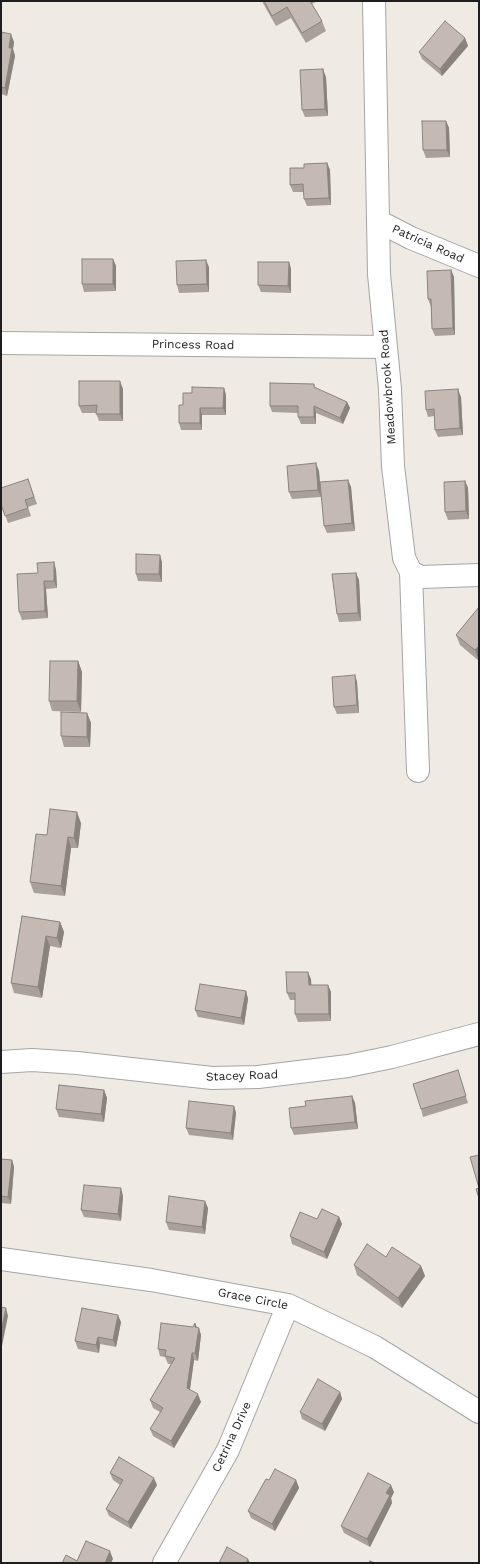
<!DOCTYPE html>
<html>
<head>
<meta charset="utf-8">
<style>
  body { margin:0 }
  #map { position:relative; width:480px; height:1564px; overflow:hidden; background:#efebe4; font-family:"Work Sans",sans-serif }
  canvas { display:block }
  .frame { position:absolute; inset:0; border:2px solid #1e1e1e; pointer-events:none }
</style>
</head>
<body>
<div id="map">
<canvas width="480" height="1564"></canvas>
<div class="frame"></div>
</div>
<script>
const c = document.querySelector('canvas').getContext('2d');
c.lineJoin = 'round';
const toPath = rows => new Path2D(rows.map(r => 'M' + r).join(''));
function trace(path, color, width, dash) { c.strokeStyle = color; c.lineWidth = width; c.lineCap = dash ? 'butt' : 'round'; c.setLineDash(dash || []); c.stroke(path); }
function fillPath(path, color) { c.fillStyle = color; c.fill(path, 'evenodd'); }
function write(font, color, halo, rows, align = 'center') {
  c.font = font + ' "Work Sans",sans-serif'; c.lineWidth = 3; c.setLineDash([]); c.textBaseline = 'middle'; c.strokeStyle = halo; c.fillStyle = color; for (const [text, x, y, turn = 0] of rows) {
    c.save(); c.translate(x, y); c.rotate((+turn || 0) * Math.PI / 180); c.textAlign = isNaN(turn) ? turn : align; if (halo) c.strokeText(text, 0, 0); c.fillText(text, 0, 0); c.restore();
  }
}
const minor = toPath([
  [374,1,379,274,390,389,393,466,404,558,411,572,418,771],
  [378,221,411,238,479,266],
  [1,343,386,347],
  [411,572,421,577,479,575],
  [1,1062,32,1060,77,1063,212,1078,258,1077,348,1066,392,1057,479,1034],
  [1,1259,151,1280,288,1305,375,1347,479,1412],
  [164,1563,228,1450,288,1305]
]);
const wall = toPath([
  [262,1,318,1,312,4,322,21,326,31,306,43,291,18,276,26,264,5],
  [1,32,14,42,13,49,15,56,7,96,1,94],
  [465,38,468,46,442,76,422,59,419,52],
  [326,77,328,116,305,117,302,110],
  [446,121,449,128,450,157,426,158,423,150],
  [327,163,330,170,331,205,307,206,304,199,304,192,293,192,290,185,304,168],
  [113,259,116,266,116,291,84,292,82,284],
  [289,262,291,269,291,293,261,292,258,285],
  [209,267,209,292,179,293,177,285],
  [451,270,454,277,455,335,435,336,432,329,431,307,428,299],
  [314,384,315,388,347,402,350,408,343,424,316,413,316,424,301,424,298,417,298,413,272,412,270,406],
  [224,388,226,395,226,415,202,415,202,430,181,430,179,423,183,405,192,393],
  [123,389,123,421,99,421,96,413,82,413,79,406],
  [461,397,463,435,438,437,435,430,434,416,428,417,426,410],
  [319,471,321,497,292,499,289,492],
  [28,479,37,504,28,507,31,516,8,523,1,504],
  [348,480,351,487,355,531,327,533,324,526],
  [465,481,468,488,469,519,448,520,445,512],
  [54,562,56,570,57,588,46,589,48,618,22,620,19,612,38,573],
  [162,562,162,582,138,581,136,574],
  [356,573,359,580,361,621,339,622,337,614],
  [479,607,479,661,460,645,456,635],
  [78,661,82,672,81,712,52,711,49,701],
  [355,675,357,682,359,713,337,714,334,707],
  [87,713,91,723,90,747,64,747,61,736],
  [81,823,78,848,71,848,65,896,34,893,30,882,47,835],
  [22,916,60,922,64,932,61,948,50,946,42,998,14,993,11,983],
  [311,979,311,985,328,985,331,992,331,1021,298,1022,295,1014,295,1000,290,1000,287,993],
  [246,991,248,999,244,1025,198,1017,195,1010],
  [460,1078,468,1103,423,1117,421,1109],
  [104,1090,107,1098,104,1122,59,1117,56,1109],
  [352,1096,355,1103,358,1129,294,1135,291,1128,306,1106],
  [234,1106,236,1113,233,1140,189,1135,186,1128],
  [1,1159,12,1160,14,1167,11,1204,1,1203],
  [123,1196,121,1221,84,1217,81,1210],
  [208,1208,205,1234,169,1230,166,1222],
  [339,1217,342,1224,327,1259,292,1244,290,1236,317,1219],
  [386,1257,421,1266,425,1276,402,1308,357,1275,354,1265],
  [121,1322,116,1347,100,1344,99,1353,78,1349,75,1341],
  [197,1327,201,1335,198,1361,194,1360,190,1390,201,1402,174,1448,153,1436,150,1429,160,1412,153,1408,150,1400,171,1364,168,1364,165,1357,160,1356,158,1349],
  [340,1392,342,1399,325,1431,302,1419,300,1412],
  [110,1473,157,1485,131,1529,109,1516,106,1509,120,1485,113,1480],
  [269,1480,296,1480,299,1488,275,1531,251,1518,248,1511],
  [394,1492,391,1498,392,1503,370,1547,344,1533,341,1526]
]);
const shadedWall = toPath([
  [11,34,14,42,13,49,15,56,7,96,5,88,9,48],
  [465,38,468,46,442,76,440,69],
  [323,69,326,77,328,116,325,109],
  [446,121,449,128,450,157,447,150],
  [327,163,330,170,331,205,329,198],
  [113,259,116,266,116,291,113,284],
  [206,260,209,267,209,292,207,284],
  [289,262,291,269,291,293,288,286],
  [451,270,454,277,455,335,453,328],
  [120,381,123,389,123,421,120,414],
  [224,388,226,395,226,415,223,408],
  [458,389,461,397,463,435,460,428],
  [347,402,350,408,343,424,340,418],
  [314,406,316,413,316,424,314,417],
  [200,408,202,415,202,430,200,423],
  [316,463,319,471,321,497,318,490],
  [348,480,351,487,355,531,352,523],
  [465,481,468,488,469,519,466,511],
  [160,555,162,562,162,582,159,574],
  [54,562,56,570,57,588,54,581],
  [356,573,359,580,361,621,358,613],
  [44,581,46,589,48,618,45,611],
  [478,647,479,650,479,661,475,650],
  [78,661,82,672,81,712,77,701],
  [355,675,357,682,359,713,357,705],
  [87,713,91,723,90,747,87,737],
  [77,812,81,823,78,848,74,838],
  [68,837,71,848,65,896,61,886],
  [60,922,64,932,61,948,57,938],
  [46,936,50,946,42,998,38,987],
  [308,972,311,979,312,993,309,985],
  [328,985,331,992,331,1021,329,1014],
  [246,991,248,999,244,1025,241,1018],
  [104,1090,107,1098,104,1122,101,1114],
  [352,1096,355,1103,358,1129,355,1122],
  [234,1106,236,1113,233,1140,231,1133],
  [12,1160,14,1167,11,1204,8,1197],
  [121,1188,123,1196,121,1221,118,1214],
  [205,1201,208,1208,205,1234,202,1227],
  [339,1217,342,1224,327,1259,324,1252],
  [421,1266,425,1276,402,1308,398,1298],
  [6,1308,8,1316,1,1351,1,1331],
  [118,1315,121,1322,116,1347,113,1340],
  [195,1323,198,1330,199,1328,201,1335,198,1361,195,1353],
  [98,1337,100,1344,99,1353,96,1345],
  [192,1353,194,1360,189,1395,187,1388],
  [340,1392,342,1399,325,1431,322,1424],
  [198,1394,201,1402,174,1448,171,1441],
  [154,1478,157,1485,131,1529,128,1522],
  [296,1480,299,1488,275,1531,272,1524],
  [391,1485,394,1492,391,1498,392,1503,370,1547,367,1539,386,1493],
  [110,1551,113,1559,111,1563,105,1563],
  [248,1559,250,1563,246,1563]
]);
const building = toPath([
  [264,1,310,1,322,21,302,33,287,7,272,16,264,1],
  [445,21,465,38,440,69,419,52,445,21],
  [1,32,11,34,9,48,12,48,5,88,1,87,1,32],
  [323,69,325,109,302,110,300,70,323,69],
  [422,121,446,121,447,150,423,150,422,121],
  [327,163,329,198,304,199,303,184,290,185,290,168,304,168,304,164,327,163],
  [82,259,113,259,113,284,82,284,82,259],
  [206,260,207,284,177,285,176,261,206,260],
  [258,262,289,262,288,286,258,285,258,262],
  [451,270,453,328,432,329,431,299,428,299,427,271,451,270],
  [79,381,120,381,120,414,96,414,97,405,79,406,79,381],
  [270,383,314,384,314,387,347,402,340,418,314,406,314,417,298,417,298,406,270,406,270,383],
  [192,387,224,388,223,408,200,408,200,423,179,423,179,405,183,405,183,393,192,393,192,387],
  [458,389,460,428,435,430,434,409,426,410,425,391,458,389],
  [316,463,318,490,289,492,287,466,316,463],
  [28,479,34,497,25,500,28,508,5,516,1,504,1,488,28,479],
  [348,480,352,523,324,526,320,482,348,480],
  [465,481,466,511,445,512,444,482,465,481],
  [136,554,160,555,159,574,136,574,136,554],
  [54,562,54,581,44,581,45,611,19,612,17,574,38,573,37,563,54,562],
  [356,573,358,613,337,614,332,574,356,573],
  [479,607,479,648,478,647,475,650,456,635,479,607],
  [50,661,78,661,77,701,49,701,50,661],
  [355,675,357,705,334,707,332,677,355,675],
  [61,712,87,713,87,737,61,736,61,712],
  [50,809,77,812,74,838,68,837,61,886,30,882,36,834,47,835,50,809],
  [22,916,60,922,57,938,46,936,38,987,11,983,22,916],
  [286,972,308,972,309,985,328,985,329,1014,295,1014,295,993,287,993,286,972],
  [200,984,246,991,241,1018,195,1010,200,984],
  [458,1070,466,1096,421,1109,413,1084,458,1070],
  [59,1085,104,1090,101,1114,56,1109,59,1085],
  [352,1096,355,1122,291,1128,289,1108,306,1106,305,1101,352,1096],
  [189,1101,234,1106,231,1133,186,1128,189,1101],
  [479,1155,479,1188,470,1157,479,1155],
  [1,1159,12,1160,8,1197,1,1196,1,1159],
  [84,1185,121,1188,118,1214,81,1210,84,1185],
  [479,1188,479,1198,476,1189,479,1188],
  [169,1196,205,1201,202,1227,166,1222,169,1196],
  [322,1209,339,1217,324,1252,290,1236,300,1212,317,1219,322,1209],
  [367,1244,386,1257,392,1247,421,1266,398,1298,354,1265,367,1244],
  [1,1307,6,1308,1,1331,1,1307],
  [82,1308,118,1315,113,1340,98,1337,96,1345,75,1341,82,1308],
  [161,1323,193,1327,195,1323,195,1327,199,1328,195,1353,192,1353,187,1388,198,1394,171,1441,150,1429,163,1408,150,1400,175,1358,165,1356,166,1350,158,1349,161,1323],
  [318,1379,340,1392,322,1424,300,1412,318,1379],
  [119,1457,154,1478,128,1522,106,1509,123,1480,110,1473,119,1457],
  [275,1469,296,1480,272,1524,248,1511,266,1479,269,1480,275,1469],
  [368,1473,391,1485,386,1493,390,1495,367,1539,341,1526,368,1473],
  [86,1541,110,1551,105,1563,62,1563,66,1555,77,1561,86,1541],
  [227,1547,248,1559,246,1563,219,1563,227,1547],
  [370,1561,375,1563,369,1563,370,1561]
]);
const streetNames = [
  ["Patricia Road",428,244,24],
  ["Princess Road",193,345,1],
  ["Meadowbrook Road",388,387,-94],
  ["Stacey Road",242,1076,-2],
  ["Grace Circle",253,1299,11],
  ["Cetrina Drive",232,1437,-65]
];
trace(minor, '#a5a5a5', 24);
trace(minor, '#fff', 22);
fillPath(wall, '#a9a09a');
fillPath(shadedWall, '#89827d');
fillPath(building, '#c4bab3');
trace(building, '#89827d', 1);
write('12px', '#1e1e1e', '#fff', streetNames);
</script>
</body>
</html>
